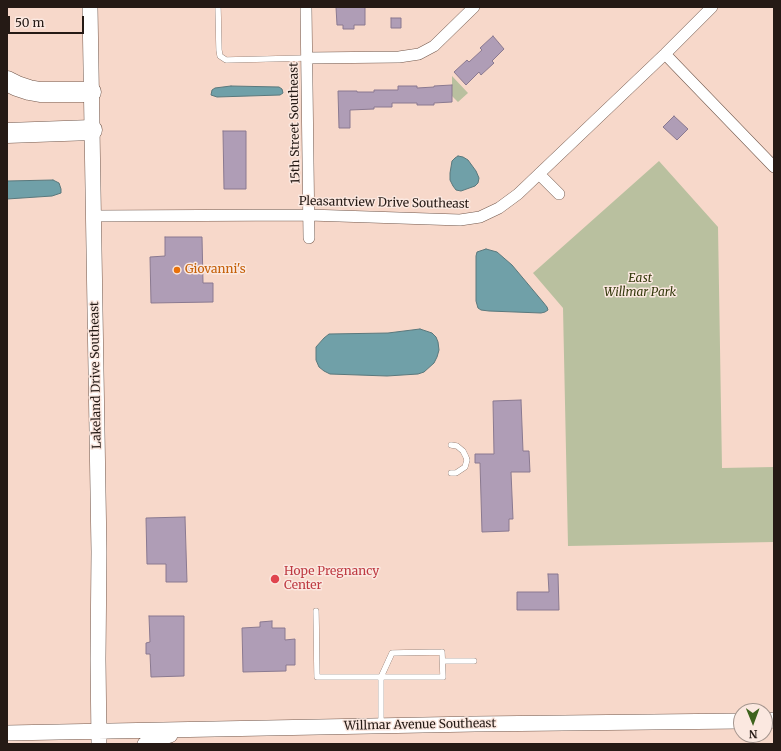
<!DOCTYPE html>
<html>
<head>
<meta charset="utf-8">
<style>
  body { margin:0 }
  #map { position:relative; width:781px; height:751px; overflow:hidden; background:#f7d8ca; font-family:Merriweather,serif }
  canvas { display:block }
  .frame { position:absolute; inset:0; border:8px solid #251a15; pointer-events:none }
  .north { position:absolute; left:733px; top:703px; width:40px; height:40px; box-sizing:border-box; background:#fbe8e0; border:1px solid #a5968f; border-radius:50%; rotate:179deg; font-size:11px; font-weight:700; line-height:16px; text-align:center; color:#251a15 }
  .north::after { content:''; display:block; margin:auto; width:14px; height:18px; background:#3e631d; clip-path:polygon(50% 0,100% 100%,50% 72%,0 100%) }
  .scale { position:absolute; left:8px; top:16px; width:76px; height:18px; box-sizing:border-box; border:2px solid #251a15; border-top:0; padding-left:5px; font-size:12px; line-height:14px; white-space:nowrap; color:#251a15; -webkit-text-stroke:3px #fbe8e0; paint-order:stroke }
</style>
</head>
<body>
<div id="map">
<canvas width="781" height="751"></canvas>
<div class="frame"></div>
<div class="north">N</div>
<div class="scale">50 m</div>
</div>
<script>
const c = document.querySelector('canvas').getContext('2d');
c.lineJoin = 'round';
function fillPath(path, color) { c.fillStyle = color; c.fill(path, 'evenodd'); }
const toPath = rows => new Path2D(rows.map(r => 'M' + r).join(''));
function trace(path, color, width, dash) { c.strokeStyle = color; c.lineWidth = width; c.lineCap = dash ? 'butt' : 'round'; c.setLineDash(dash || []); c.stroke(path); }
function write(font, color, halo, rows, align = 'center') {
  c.font = font + ' Merriweather,serif'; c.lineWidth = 3; c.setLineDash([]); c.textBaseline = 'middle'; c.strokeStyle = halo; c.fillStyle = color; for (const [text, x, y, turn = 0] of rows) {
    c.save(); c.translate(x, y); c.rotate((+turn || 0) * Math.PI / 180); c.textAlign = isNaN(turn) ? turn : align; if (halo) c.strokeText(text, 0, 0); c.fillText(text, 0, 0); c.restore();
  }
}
const green = toPath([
  [452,76,468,93,458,102,452,96],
  [659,161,718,227,722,468,774,467,774,542,568,546,563,308,533,273]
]);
const water = toPath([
  [231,86,279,87,282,89,283,93,280,95,217,97,211,95,212,90,215,88,231,86],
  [458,156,463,157,468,160,476,171,479,178,478,183,475,186,461,191,456,190,453,186,450,180,450,173,452,161,455,158,458,156],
  [53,180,59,183,61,189,61,193,52,196,7,199,7,181,53,180],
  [486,249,497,252,512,265,543,302,547,307,548,310,545,312,541,313,489,311,481,310,478,308,476,301,476,256,477,252,486,249],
  [420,329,432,333,436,337,438,342,439,350,437,357,434,363,424,372,418,374,387,376,330,374,324,371,319,367,316,360,316,347,324,338,329,334,388,333,420,329]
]);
const building = toPath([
  [336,7,365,7,365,25,354,25,354,29,343,29,343,25,337,25,336,7],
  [391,18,401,18,401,28,391,28,391,18],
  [493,36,504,49,492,61,494,63,481,75,479,72,466,85,454,72,467,60,469,62,482,50,480,48,493,36],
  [452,85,452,102,434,103,434,105,417,105,417,103,392,103,392,107,374,107,374,109,350,110,350,128,339,128,338,91,357,91,357,92,374,92,374,90,398,90,398,86,417,86,417,88,434,87,434,86,452,85],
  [674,116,688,129,677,140,663,127,674,116],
  [223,131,246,131,246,189,224,189,223,131],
  [165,237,202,237,203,283,213,283,213,302,151,303,150,257,165,256,165,237],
  [521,400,523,451,529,451,530,472,511,472,513,519,509,519,509,531,482,532,480,463,475,463,475,454,494,454,493,401,521,400],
  [185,517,187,582,166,582,166,564,147,564,146,518,185,517],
  [548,574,558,574,559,610,517,610,517,592,549,592,548,574],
  [149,616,184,616,184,676,151,677,150,654,146,654,146,643,150,642,149,616],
  [272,621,272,628,285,628,285,640,295,639,295,665,286,665,286,671,243,672,242,628,260,627,260,622,272,621]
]);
const lane = toPath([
  [218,7,219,50,220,56,226,60,307,58],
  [451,445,457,446,463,451,466,457,467,460,465,467,456,473,451,473],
  [316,611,317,677,381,677,381,725],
  [442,652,443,677,381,677,392,653,442,652],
  [443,661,474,661]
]);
const street = toPath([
  [306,7,309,238],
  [665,54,774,167],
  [307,58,399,57,419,54,434,46,474,7],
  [539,174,559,194],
  [94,216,309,215,460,220,480,217,499,208,518,194,665,54,712,7]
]);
const secondary = toPath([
  [90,7,99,552,98,659,99,744],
  [765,721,774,720],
  [7,733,475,724,741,721],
  [145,744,156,739,170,735]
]);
const highway = toPath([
  [7,81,17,86,29,90,40,92,91,92],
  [7,133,92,130]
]);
const markers = [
  [177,270,4,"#e8710a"],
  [275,579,5,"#e0444e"]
];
const streetNames = [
  ["15th Street Southeast",295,123,-91],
  ["Pleasantview Drive Southeast",384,203,1],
  ["Lakeland Drive Southeast",96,375,-91],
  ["Willmar Avenue Southeast",420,725,-1]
];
const foodNames = [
  ["Giovanni's",185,270]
];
const parkNames = [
  ["East",640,279],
  ["Willmar Park",640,293]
];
const healthNames = [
  ["Hope Pregnancy",284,572],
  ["Center",284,586]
];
fillPath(green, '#b9c09f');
fillPath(water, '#70a0a8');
trace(water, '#5a787c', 1);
fillPath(building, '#af9db6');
trace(building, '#8a7990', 1);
trace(lane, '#73594d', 6);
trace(street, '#73594d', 12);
trace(secondary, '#73594d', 16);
trace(highway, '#73594d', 21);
trace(lane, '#fff', 5.5);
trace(street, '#fff', 11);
trace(secondary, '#fff', 15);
trace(highway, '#fff', 20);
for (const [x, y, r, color] of markers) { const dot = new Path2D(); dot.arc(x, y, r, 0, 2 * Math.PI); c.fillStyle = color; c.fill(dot); trace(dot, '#fbe8e0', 1.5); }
write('12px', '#251a15', '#fbe8e0', streetNames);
write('12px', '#c56008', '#fbe8e0', foodNames, 'left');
write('italic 12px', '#353a0d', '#fbe8e0', parkNames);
write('12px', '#be3a42', '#fbe8e0', healthNames, 'left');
</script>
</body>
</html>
